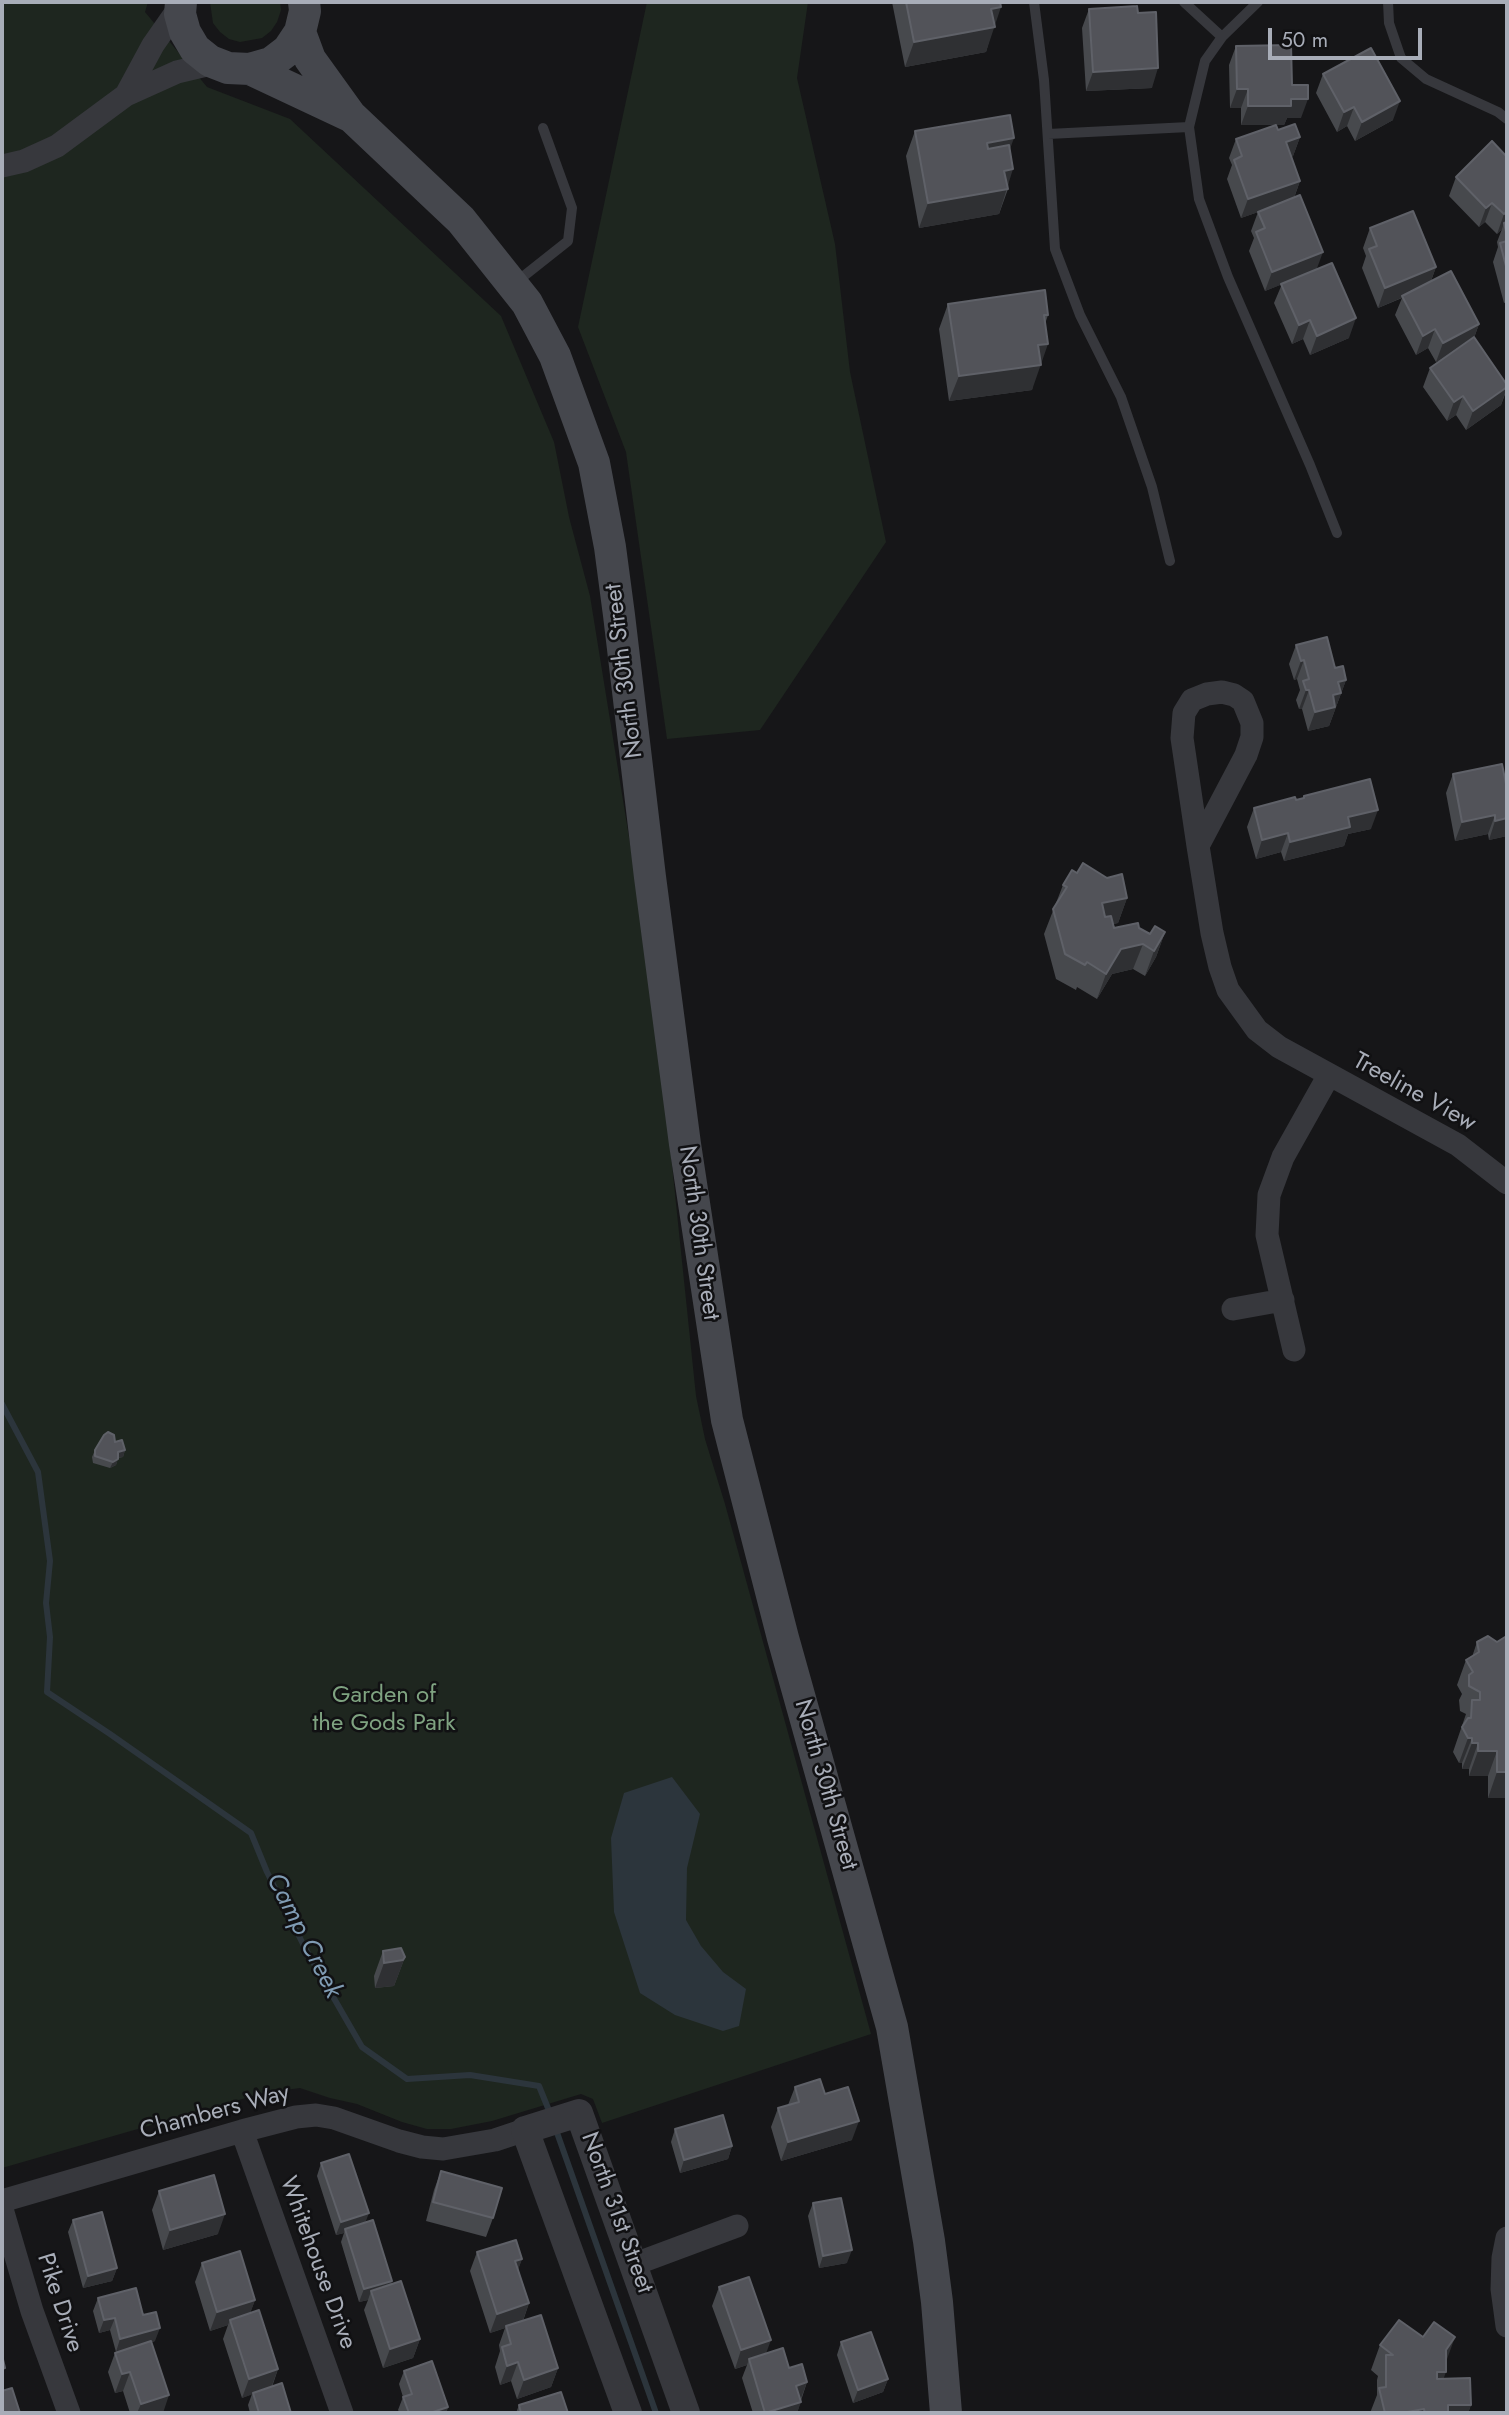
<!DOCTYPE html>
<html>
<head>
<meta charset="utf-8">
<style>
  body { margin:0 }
  #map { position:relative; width:1509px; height:2415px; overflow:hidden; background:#161618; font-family:Jost,sans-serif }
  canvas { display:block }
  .frame { position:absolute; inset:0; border:4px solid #a8adb8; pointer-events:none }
  .scale { position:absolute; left:1268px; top:28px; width:154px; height:32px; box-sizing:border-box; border:4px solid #a8adb8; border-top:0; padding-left:9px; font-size:21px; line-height:24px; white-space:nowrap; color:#a8adb8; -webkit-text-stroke:5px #111113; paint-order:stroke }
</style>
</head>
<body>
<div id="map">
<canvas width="1509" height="2415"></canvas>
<div class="frame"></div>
<div class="scale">50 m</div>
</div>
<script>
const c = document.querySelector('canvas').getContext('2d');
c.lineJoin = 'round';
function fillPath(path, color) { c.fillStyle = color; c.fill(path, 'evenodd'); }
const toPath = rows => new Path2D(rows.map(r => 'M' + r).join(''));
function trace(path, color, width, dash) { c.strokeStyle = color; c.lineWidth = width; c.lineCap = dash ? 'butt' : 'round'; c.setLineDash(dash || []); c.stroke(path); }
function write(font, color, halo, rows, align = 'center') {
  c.font = font + ' Jost,sans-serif'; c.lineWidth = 5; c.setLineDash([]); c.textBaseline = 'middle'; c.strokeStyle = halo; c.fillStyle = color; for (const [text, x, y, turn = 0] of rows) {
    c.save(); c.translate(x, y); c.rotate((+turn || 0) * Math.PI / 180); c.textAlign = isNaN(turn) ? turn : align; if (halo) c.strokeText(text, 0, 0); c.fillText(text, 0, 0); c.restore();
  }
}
const green = toPath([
  [2,2,148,2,145,12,207,87,290,119,501,316,554,442,569,517,590,596,654,992,696,1396,705,1439,725,1504,871,2034,602,2123,593,2099,581,2094,492,2121,451,2129,427,2129,402,2122,357,2104,330,2098,300,2088,263,2093,2,2168],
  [210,2,280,2,281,10,277,22,271,31,262,38,240,42,229,39,220,32,213,23],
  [647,2,808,2,797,78,835,244,850,372,886,542,760,730,667,739,626,452,578,327]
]);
const water = toPath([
  [672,1777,700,1814,687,1868,686,1920,701,1946,723,1972,746,1989,739,2026,723,2031,675,2015,640,1993,614,1912,611,1838,624,1793]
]);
const stream = toPath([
  [2,1404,38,1472,50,1561,46,1603,50,1637,47,1692,110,1734,251,1833,267,1872,305,1948,362,2047,407,2079,470,2075,539,2086,550,2113],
  [555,2127,656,2413]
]);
const service = toPath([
  [1034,2,1044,80,1055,249,1080,315,1121,397,1152,487,1170,561],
  [1184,2,1222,37],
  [1258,2,1222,37,1205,61,1189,127,1199,199,1228,277,1310,465,1337,533],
  [1388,2,1389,23,1401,58,1426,79,1498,112,1507,119],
  [1048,134,1189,127],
  [515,283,568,241,572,208,543,128]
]);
const minor = toPath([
  [126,95,153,45,181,5],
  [2,166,24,161,57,146,126,95,177,72,215,63],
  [1198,846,1246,755,1252,737,1252,723,1243,701,1234,695,1222,692,1207,694,1192,700,1184,713,1182,738,1198,846,1212,933,1220,967,1228,990,1257,1030,1279,1047,1458,1145,1507,1183],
  [1233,1309,1283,1300],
  [1294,1350,1267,1235,1269,1195,1283,1157,1329,1075],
  [242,2131,342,2413],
  [2,2201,242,2131,296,2117,316,2115,334,2118,399,2141,422,2147,443,2149,495,2140,525,2130],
  [2,2209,32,2311,69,2413],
  [1507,2238,1503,2258,1502,2289,1507,2326],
  [635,2264,737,2226]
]);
const tertiary = toPath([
  [628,2413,525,2130,579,2113,686,2413]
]);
const secondary = toPath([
  [181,2,180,14,185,32,195,49,210,61,228,68,250,69,271,63,288,50,300,32,305,11,304,2],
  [300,32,310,59,351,116,461,220,527,303,555,356,594,463,610,547,619,615,650,877,685,1144,727,1420,783,1638,892,2027,929,2241,937,2302,946,2413],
  [250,69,350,116]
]);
const wall = toPath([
  [892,2,1000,2,986,52,905,67],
  [1089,9,1138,13,1152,88,1086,91,1082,28],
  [1236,46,1292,85,1301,118,1287,118,1284,125,1276,125,1278,130,1300,137,1293,156,1291,157,1300,181,1294,198,1316,269,1349,338,1310,355,1303,339,1292,344,1274,303,1282,284,1265,291,1249,251,1254,238,1251,231,1258,212,1241,218,1227,179,1232,165,1229,158,1236,139,1276,125,1241,125,1241,108,1230,108,1229,65],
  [1323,74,1393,120,1355,141,1347,126,1337,132,1316,93],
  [915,131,1010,150,1008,189,999,214,919,228,906,156],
  [1507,157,1507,302,1504,303,1493,262,1498,247,1497,242,1502,229,1497,234,1485,222,1479,227,1449,196,1456,177],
  [1370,228,1436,267,1431,281,1479,324,1474,338,1507,385,1507,389,1501,405,1466,430,1456,415,1447,421,1423,387,1430,368,1446,357,1436,362,1428,348,1416,355,1395,315,1402,298,1378,308,1362,268,1366,256,1363,248],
  [948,304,1048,315,1045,324,1032,390,949,401,939,329],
  [1296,645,1335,668,1346,680,1329,726,1308,731,1302,709,1299,709,1296,700,1300,690,1297,679,1294,680,1289,664],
  [1453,774,1507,789,1507,836,1489,840,1488,834,1455,841,1446,793],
  [1304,796,1371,829,1348,834,1344,846,1284,861,1281,852,1256,859,1247,827,1254,808,1296,800,1302,799],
  [1063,885,1127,898,1118,923,1113,924,1114,928,1139,928,1150,934,1165,932,1156,957,1145,976,1133,969,1112,974,1097,999,1077,987,1076,990,1056,979,1044,934],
  [115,1442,125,1450,123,1457,118,1458,116,1465,110,1468,93,1463,92,1457,95,1450],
  [1507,1637,1507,1805,1507,1798,1488,1798,1488,1776,1469,1776,1469,1769,1462,1769,1462,1763,1459,1763,1453,1752,1466,1714,1460,1711,1459,1700,1462,1694,1457,1685,1466,1660,1472,1657,1477,1642,1497,1642],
  [383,1951,405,1957,394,1986,375,1988,374,1976],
  [795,2087,825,2094,852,2140,781,2161,771,2127,778,2108,788,2105],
  [675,2129,732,2146,728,2159,680,2173,671,2142],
  [321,2163,365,2223,392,2281,390,2285,420,2339,413,2358,383,2368,364,2310,368,2300,359,2302,341,2242,344,2233,336,2235,317,2176],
  [441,2171,493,2218,486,2237,426,2221,434,2190],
  [159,2191,218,2234,163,2250,152,2210],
  [813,2203,847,2263,819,2268,808,2216],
  [73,2220,117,2268,112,2281,83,2288,68,2232],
  [477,2252,522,2259,518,2269,529,2303,523,2321,558,2368,551,2387,517,2399,511,2381,500,2385,495,2367,500,2351,499,2345,505,2328,490,2333,470,2271],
  [202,2263,255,2300,250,2313,278,2369,272,2387,291,2413,250,2413,248,2405,252,2394,242,2398,223,2339,228,2325,210,2331,195,2282],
  [719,2287,766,2354,789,2368,807,2382,797,2413,753,2413,742,2378,747,2365,735,2369,712,2306],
  [98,2298,143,2315,155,2341,152,2342,163,2413,130,2413,123,2391,115,2393,108,2372,115,2353,126,2349,116,2352,110,2330,99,2333,93,2311],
  [841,2342,888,2379,883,2392,853,2403,837,2355],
  [1380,2345,1444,2378,1471,2405,1468,2413,1370,2413,1377,2395,1377,2380,1378,2376,1371,2370],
  [404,2371,448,2407,446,2413,400,2413,398,2410,403,2397,399,2384],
  [519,2405,568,2413,516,2413]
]);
const shadedWall = toPath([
  [1001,7,986,52,905,67,914,42,991,9],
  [1158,68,1152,88,1086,91,1093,72],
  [1237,89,1248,89,1241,108,1230,108],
  [1291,99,1308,99,1301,118,1287,118,1284,125,1241,125,1248,106],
  [1400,101,1393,120,1355,141,1362,122],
  [1354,107,1347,126,1337,132,1344,112],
  [1300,137,1293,156,1279,161,1286,142],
  [1014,138,1005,163,977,168,987,143],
  [1013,169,999,214,919,228,928,203,1004,171],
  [1300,181,1293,200,1241,218,1248,199],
  [1492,203,1485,222,1479,227,1486,208],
  [1507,211,1507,223,1504,223,1502,229,1497,234,1504,214],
  [1323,252,1316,271,1265,291,1272,272],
  [1436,267,1429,286,1378,308,1385,288],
  [1356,318,1349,338,1310,355,1317,336],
  [1310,320,1303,339,1292,344,1299,325],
  [1479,324,1472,343,1436,362,1443,343],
  [1435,329,1428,348,1416,355,1423,336],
  [1048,344,1032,390,949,401,959,376,1038,345],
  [1507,387,1501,405,1466,430,1473,411],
  [1463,396,1456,415,1447,421,1454,402],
  [1304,660,1297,679,1294,680,1301,661],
  [1346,680,1329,726,1308,731,1315,712,1338,682],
  [1306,690,1309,690,1302,709,1299,709],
  [1378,810,1371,829,1348,834,1344,846,1284,861,1290,842,1348,817],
  [1495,815,1488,834,1455,841,1462,822],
  [1507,818,1507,836,1489,840,1495,821],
  [1288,833,1281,852,1256,859,1262,840],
  [1127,898,1118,923,1093,928,1102,903],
  [1165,932,1156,957,1145,976,1154,951],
  [1143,944,1133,969,1112,974,1097,999,1106,974,1121,949],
  [125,1450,123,1457,115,1458,118,1452],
  [118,1459,116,1465,110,1468,113,1462],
  [1468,1738,1472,1738,1462,1763,1459,1763],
  [1472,1743,1478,1743,1469,1769,1462,1769],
  [1478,1751,1497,1751,1488,1776,1469,1776],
  [1497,1772,1507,1772,1507,1798,1488,1798],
  [405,1957,394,1986,375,1988,384,1963],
  [859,2121,852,2140,781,2161,788,2142],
  [732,2146,728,2159,680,2173,684,2160],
  [369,2213,364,2226,345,2229,344,2233,336,2235,341,2222],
  [225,2214,218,2234,163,2250,170,2230],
  [852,2250,847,2263,819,2268,823,2256],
  [522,2259,515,2278,515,2261],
  [117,2268,112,2281,83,2288,88,2276],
  [392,2281,387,2294,371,2291,368,2300,359,2302,364,2289],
  [255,2300,248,2319,230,2320,228,2325,210,2331,217,2312],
  [529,2303,522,2323,506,2326,505,2328,490,2333,497,2314],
  [115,2318,110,2330,99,2333,104,2320],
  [160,2328,155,2341,116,2352,120,2339],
  [1455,2337,1446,2362,1446,2372,1437,2397,1428,2397,1446,2350],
  [420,2339,413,2358,383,2368,390,2349],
  [771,2340,764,2359,749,2359,747,2365,735,2369,741,2350],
  [518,2362,511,2381,500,2385,507,2366],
  [558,2368,551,2387,517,2399,524,2380],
  [278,2369,271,2388,242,2398,249,2379],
  [130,2372,123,2391,115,2393,122,2374],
  [888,2379,883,2392,853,2403,858,2390],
  [807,2382,800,2401,796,2386],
  [169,2395,163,2413,137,2413,141,2404],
  [801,2402,797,2413,765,2413],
  [1448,2405,1471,2405,1468,2413,1445,2413],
  [448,2407,446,2413,430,2413],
  [1424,2409,1422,2413,1402,2413]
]);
const building = toPath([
  [906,2,1000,2,1001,7,991,9,995,27,914,42,906,2],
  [1137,6,1138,13,1156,12,1158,68,1093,72,1089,9,1137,6],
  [1291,45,1292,85,1308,85,1308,99,1291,99,1291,106,1248,106,1248,89,1237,89,1236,46,1291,45],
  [1371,48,1400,101,1362,122,1354,107,1344,112,1323,74,1371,48],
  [1010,115,1014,138,987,143,988,149,1009,145,1013,169,1004,171,1008,189,928,203,915,131,1010,115],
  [1295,124,1300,137,1286,142,1300,181,1248,199,1234,160,1242,156,1236,139,1276,125,1278,130,1295,124],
  [1492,141,1507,157,1507,211,1504,214,1492,203,1486,208,1456,177,1492,141],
  [1300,195,1323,252,1272,272,1256,232,1265,228,1258,212,1300,195],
  [1413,211,1436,267,1385,288,1369,249,1377,246,1370,228,1413,211],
  [1507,222,1507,236,1504,223,1507,222],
  [1507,241,1507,270,1500,243,1507,241],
  [1332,263,1356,318,1317,336,1310,320,1299,325,1281,284,1332,263],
  [1451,271,1479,324,1443,343,1435,329,1423,336,1402,296,1451,271],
  [1045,290,1048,315,1044,315,1048,344,1038,345,1041,365,959,376,948,304,1045,290],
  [1474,337,1507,385,1507,387,1473,411,1463,396,1454,402,1430,368,1474,337],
  [1327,637,1335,668,1343,666,1346,680,1338,682,1341,693,1333,695,1335,707,1315,712,1309,690,1306,690,1303,681,1309,679,1304,660,1301,661,1296,645,1327,637],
  [1502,764,1507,789,1507,818,1495,821,1495,815,1462,822,1453,774,1502,764],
  [1370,779,1378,810,1348,817,1350,827,1290,842,1288,833,1262,840,1254,808,1295,797,1296,800,1304,798,1304,796,1370,779],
  [1083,863,1107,878,1122,874,1127,898,1102,903,1105,917,1111,916,1114,928,1138,923,1139,928,1150,934,1155,926,1165,932,1154,951,1143,944,1121,949,1106,974,1087,962,1085,965,1065,954,1053,909,1067,887,1063,885,1072,870,1077,873,1083,863],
  [108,1432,114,1435,115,1442,122,1440,125,1450,118,1452,118,1459,113,1462,95,1456,95,1450,104,1435,108,1432],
  [1488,1636,1497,1642,1505,1637,1507,1637,1507,1772,1497,1772,1497,1751,1478,1751,1478,1743,1472,1743,1472,1738,1468,1738,1462,1727,1468,1718,1471,1718,1472,1700,1480,1700,1480,1692,1469,1686,1469,1675,1473,1672,1466,1660,1479,1652,1477,1642,1488,1636],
  [401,1948,405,1957,403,1960,384,1963,383,1951,401,1948],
  [820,2079,825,2094,848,2087,859,2121,788,2142,778,2108,799,2102,795,2087,820,2079],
  [723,2115,732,2146,684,2160,675,2129,723,2115],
  [349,2154,369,2213,341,2222,321,2163,349,2154],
  [441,2171,502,2188,493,2218,433,2202,441,2171],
  [214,2175,225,2214,170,2230,159,2191,214,2175],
  [841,2198,852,2250,823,2256,813,2203,841,2198],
  [102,2212,117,2268,88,2276,73,2220,102,2212],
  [373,2220,392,2281,364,2289,345,2229,373,2220],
  [516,2240,522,2259,515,2261,529,2303,497,2314,477,2252,516,2240],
  [240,2251,255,2300,217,2312,202,2263,240,2251],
  [749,2277,771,2340,741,2350,719,2287,749,2277],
  [401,2281,420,2339,390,2349,371,2291,401,2281],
  [136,2288,143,2315,156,2312,160,2328,120,2339,115,2318,104,2320,98,2298,136,2288],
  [259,2310,278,2369,249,2379,230,2320,259,2310],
  [541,2315,558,2368,524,2380,518,2362,507,2366,502,2347,511,2344,506,2326,541,2315],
  [1399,2320,1423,2337,1434,2322,1455,2337,1446,2350,1446,2372,1437,2372,1437,2379,1470,2378,1471,2405,1448,2405,1448,2413,1425,2413,1424,2409,1402,2413,1385,2413,1379,2388,1386,2387,1386,2355,1393,2355,1380,2345,1399,2320],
  [871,2332,888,2379,858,2390,841,2342,871,2332],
  [151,2341,169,2395,141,2404,130,2372,122,2374,115,2353,151,2341],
  [783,2348,789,2368,802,2364,807,2382,796,2386,801,2402,765,2413,749,2359,783,2348],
  [2,2355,5,2368,2,2369,2,2355],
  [432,2361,448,2407,430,2413,409,2413,403,2397,412,2394,404,2371,432,2361],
  [282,2383,291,2413,259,2413,253,2393,282,2383],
  [12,2388,20,2413,2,2413,2,2391,12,2388],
  [561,2392,568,2413,521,2413,519,2405,561,2392]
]);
const streetNames = [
  ["North 30th Street",625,671,-97],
  ["Treeline View",1414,1093,29],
  ["North 30th Street",698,1233,82],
  ["North 30th Street",825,1785,74],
  ["Chambers Way",215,2113,-15],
  ["North 31st Street",616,2213,70],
  ["Whitehouse Drive",317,2263,70],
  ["Pike Drive",59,2303,72]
];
const parkNames = [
  ["Garden of",384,1696],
  ["the Gods Park",384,1724]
];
const waterNames = [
  ["Camp Creek",303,1936,63]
];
fillPath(green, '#1e261f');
fillPath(water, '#2c353c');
trace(stream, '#2c353c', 6);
trace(service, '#37383d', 10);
trace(minor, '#37383d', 23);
trace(tertiary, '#37383d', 28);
trace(secondary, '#45474d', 32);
fillPath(wall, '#47494d');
fillPath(shadedWall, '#2f3033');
fillPath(building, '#525359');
trace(building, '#5f6168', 2);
write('24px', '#a8adb8', '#111113', streetNames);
write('24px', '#7fa381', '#111113', parkNames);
write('italic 26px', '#7f9bb3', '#111113', waterNames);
</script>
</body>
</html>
